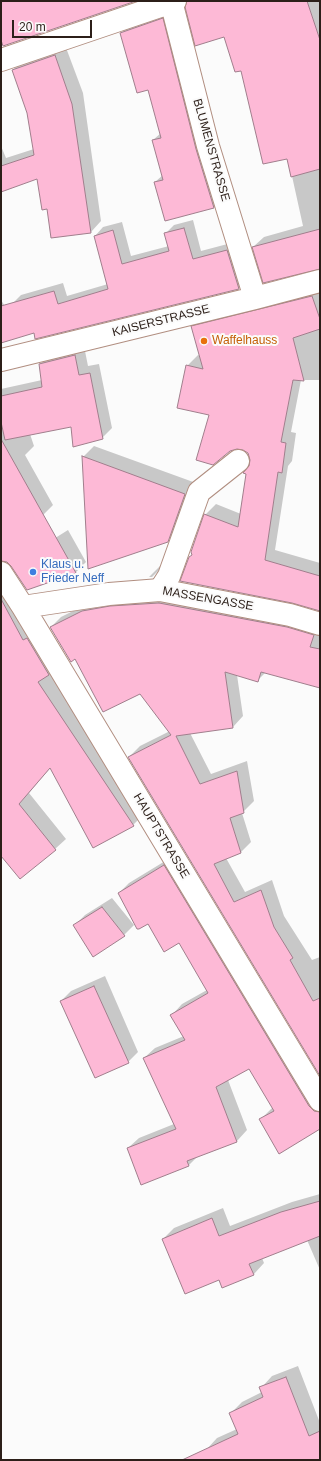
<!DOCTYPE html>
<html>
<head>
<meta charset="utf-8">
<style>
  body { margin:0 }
  #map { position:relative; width:321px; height:1461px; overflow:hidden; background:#fbfbfb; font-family:Arial,sans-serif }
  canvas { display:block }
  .frame { position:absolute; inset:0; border:2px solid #2c1f19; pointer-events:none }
  .scale { position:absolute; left:12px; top:20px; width:80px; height:18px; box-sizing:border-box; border:2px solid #2c1f19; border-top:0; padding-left:5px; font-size:12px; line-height:14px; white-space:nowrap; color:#2c1f19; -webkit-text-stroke:3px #fbfbfb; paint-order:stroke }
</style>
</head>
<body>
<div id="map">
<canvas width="321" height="1461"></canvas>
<div class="frame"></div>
<div class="scale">20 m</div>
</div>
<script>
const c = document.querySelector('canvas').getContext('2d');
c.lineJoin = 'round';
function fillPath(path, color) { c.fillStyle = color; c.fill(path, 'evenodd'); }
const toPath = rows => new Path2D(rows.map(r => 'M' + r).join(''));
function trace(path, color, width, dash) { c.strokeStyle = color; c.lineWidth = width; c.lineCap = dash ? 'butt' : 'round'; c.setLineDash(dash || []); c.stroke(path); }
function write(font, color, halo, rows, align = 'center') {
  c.font = font + ' Arial,sans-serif'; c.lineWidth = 4; c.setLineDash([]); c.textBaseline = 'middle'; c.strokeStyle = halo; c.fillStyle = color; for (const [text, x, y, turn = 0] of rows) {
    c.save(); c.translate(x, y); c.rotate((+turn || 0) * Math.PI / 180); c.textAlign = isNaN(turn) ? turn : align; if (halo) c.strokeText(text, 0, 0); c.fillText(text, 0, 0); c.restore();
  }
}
const shadow = toPath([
  [188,1,320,1,320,268,253,247,264,237,303,226,288,158,225,36],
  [173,9,224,197,214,207,155,182,163,175,153,140,161,133,149,88,121,33,131,23],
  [65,45,83,93,101,221,91,232,52,237,47,208,38,178,1,191,1,146,6,158,34,149,28,113,13,70,23,59],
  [193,220,201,251,235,242,247,280,239,288,35,332,13,303,21,295,63,283,67,296,108,284,95,236,103,227,122,222,131,256,169,246,165,234,174,225],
  [320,287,320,380,301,380,291,432,296,433,292,461,288,466,275,550,320,563,320,610,193,554,205,515,216,504,241,514,251,459,248,452,211,414,187,366,198,355,201,356,192,327,203,316],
  [1,300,20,330,1,342],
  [84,346,88,366,99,364,112,428,102,438,72,426,30,434,34,446,25,455,53,505,43,515,1,535,1,389,42,380,40,364,49,355],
  [94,446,196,483,179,530,167,541,83,457],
  [68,530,86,562,76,572,30,587,28,555],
  [166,563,152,577,149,577,160,566],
  [1,571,144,814,133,825,94,847,51,767,29,793,66,839,55,849,1,854],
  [170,592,320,624,320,684,266,672,258,680,237,675,243,716,233,727,190,733,211,774,247,761,254,801,242,813,251,842,240,853,226,858,245,892,272,880,284,916,312,960,320,957,320,1074,129,757,140,746,170,731,140,692,76,657,51,627,61,617,93,601],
  [175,855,320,1096,320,1128,260,1120,273,1107,249,1068,228,1080,247,1130,237,1141,199,1155,189,1165,128,1148,139,1138,174,1124,144,1058,155,1048,184,1036,172,1015,182,1004,207,990,179,942,148,922,119,893,129,883],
  [112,898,134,925,124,935,75,925,85,915],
  [105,976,138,1052,128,1062,61,1001,71,991],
  [320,1194,320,1270,307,1240,262,1258,264,1263,254,1274,222,1286,219,1279,163,1239,174,1228,223,1208,230,1226,292,1202],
  [298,1366,320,1423,320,1460,210,1460,206,1450,217,1438,237,1429,230,1414,242,1402,262,1392,261,1388,272,1376]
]);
const building = toPath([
  [1,1,136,1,3,46,1,40,1,1],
  [187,1,307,1,320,40,320,169,291,177,287,159,263,164,241,71,235,72,224,37,195,46,185,7,187,1],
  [163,18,196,149,214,208,165,221,154,182,163,180,152,140,161,138,148,90,137,93,120,33,163,18],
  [55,55,72,104,91,233,51,238,47,209,42,210,37,179,1,192,1,166,34,155,27,113,12,70,55,55],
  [184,228,193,259,227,250,239,289,35,339,34,333,1,343,1,306,54,291,58,304,108,289,94,236,113,230,122,264,169,251,164,233,184,228],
  [320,229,320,269,263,283,252,247,320,229],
  [312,296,320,319,320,329,293,338,304,381,293,380,281,442,286,443,282,473,278,472,265,560,320,576,320,611,292,603,180,581,189,557,192,555,191,552,204,514,238,527,246,474,243,473,249,466,250,460,248,453,243,450,237,449,230,451,213,465,196,460,209,415,177,408,186,365,203,369,191,326,312,296],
  [75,355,79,375,90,373,103,439,73,447,71,427,5,440,1,422,1,396,42,387,39,364,75,355],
  [1,439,76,573,27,590,11,566,7,562,1,561,1,439],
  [82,456,185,494,168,542,88,569,82,456],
  [1,599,23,640,27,638,49,675,38,682,134,826,93,848,50,768,19,804,56,850,20,879,1,856,1,599],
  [159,603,287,627,314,635,310,647,320,649,320,688,261,672,258,682,225,672,233,728,176,736,200,784,237,771,244,813,230,818,241,853,214,864,234,902,261,890,274,927,293,958,290,960,313,1001,320,998,320,1076,128,757,171,735,140,694,103,712,75,659,71,662,50,627,82,611,110,606,159,603],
  [164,865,309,1106,314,1111,320,1112,320,1129,279,1154,259,1119,274,1111,249,1069,216,1087,237,1142,187,1161,189,1166,141,1185,127,1148,176,1129,143,1058,185,1040,170,1015,208,993,179,943,164,952,148,924,139,929,137,929,118,893,164,865],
  [102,907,125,936,93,957,73,925,102,907],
  [94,986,129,1063,95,1078,60,1001,94,986],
  [320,1201,320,1236,249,1264,254,1275,222,1288,219,1280,185,1294,162,1239,212,1218,219,1236,281,1212,320,1201],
  [286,1377,309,1436,320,1431,320,1460,182,1460,238,1434,229,1413,263,1397,259,1387,286,1377]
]);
const minor = toPath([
  [171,1,208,146,255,298],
  [1,60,175,1],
  [1,360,255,298,320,281],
  [160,590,169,576,199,492,238,461]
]);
const major = toPath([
  [1,573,23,607,320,1100],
  [23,607,109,594,160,590,290,615,320,624]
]);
const markers = [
  [204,341,4,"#e8710a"],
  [33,572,4,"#3f7fe0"]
];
const streetNames = [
  ["BLUMENSTRASSE",211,150,74],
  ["KAISERSTRASSE",161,321,-14],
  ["MASSENGASSE",208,599,10],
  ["HAUPTSTRASSE",161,836,59]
];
const foodNames = [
  ["Waffelhauss",212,341]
];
const shopNames = [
  ["Klaus u.",41,565],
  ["Frieder Neff",41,579]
];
fillPath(shadow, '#0003');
fillPath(building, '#fdb9d6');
trace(building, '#a07e8c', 1);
trace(minor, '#b18e80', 24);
trace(major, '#b18e80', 24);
trace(minor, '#fff', 22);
trace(major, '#fff', 22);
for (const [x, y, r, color] of markers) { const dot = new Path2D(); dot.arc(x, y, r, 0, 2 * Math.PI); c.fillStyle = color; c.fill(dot); trace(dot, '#fbfbfb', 1.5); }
write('12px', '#2c1f19', '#fbfbfb', streetNames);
write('12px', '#c56008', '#fbfbfb', foodNames, 'left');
write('12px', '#366cbe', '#fbfbfb', shopNames, 'left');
</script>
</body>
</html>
